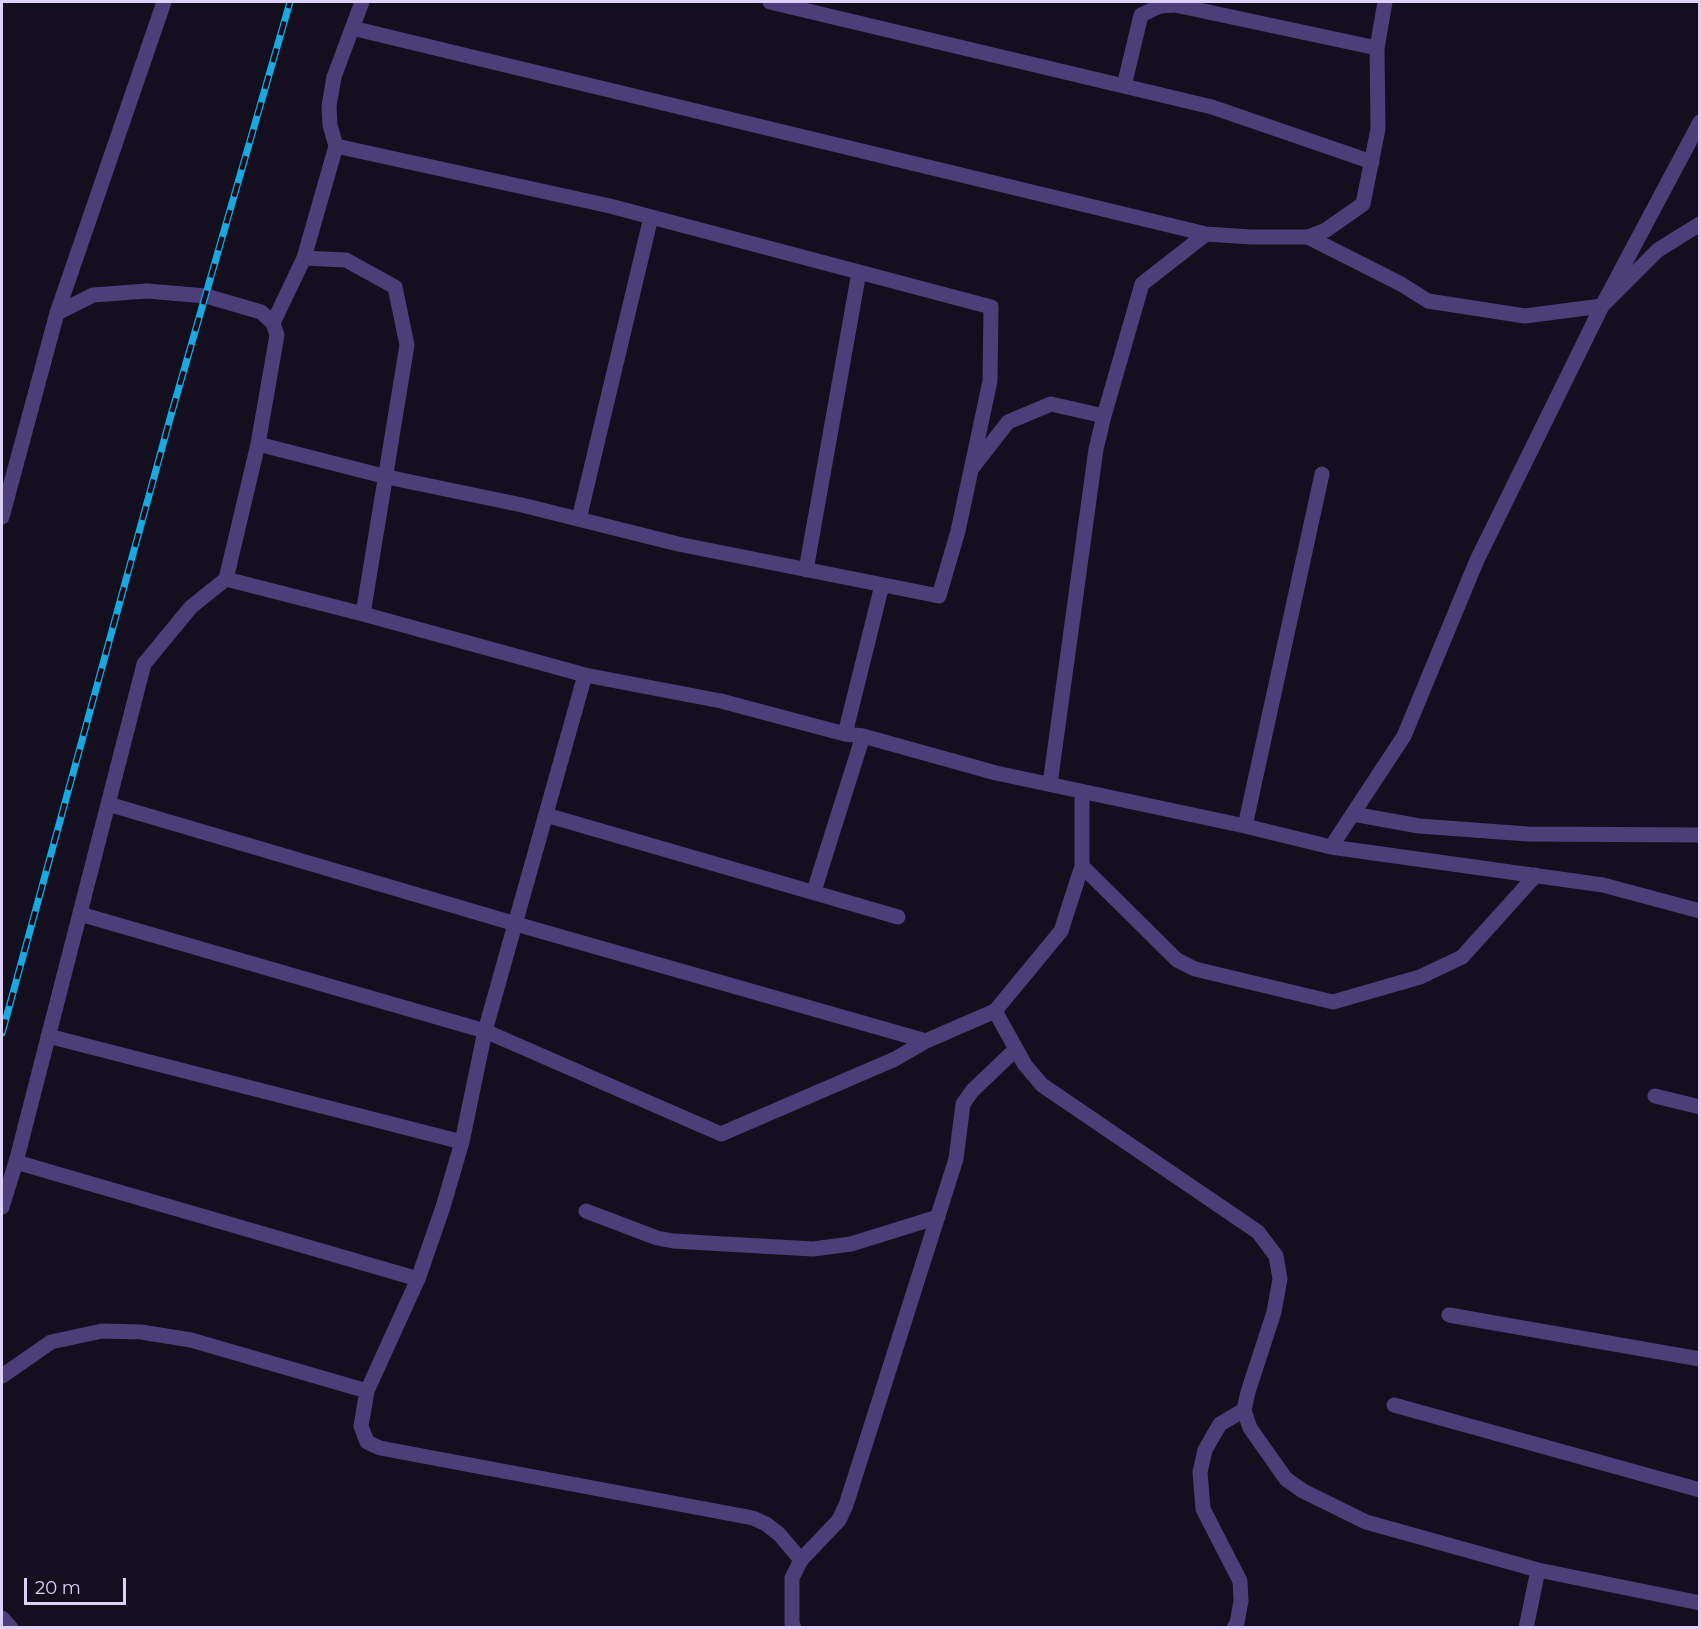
<!DOCTYPE html>
<html>
<head>
<meta charset="utf-8">
<style>
  body { margin:0 }
  #map { position:relative; width:1701px; height:1629px; overflow:hidden; background:#140f1f; font-family:Montserrat,sans-serif }
  canvas { display:block }
  .frame { position:absolute; inset:0; border:3px solid #ddd1fa; pointer-events:none }
  .scale { position:absolute; left:24px; top:1578px; width:102px; height:27px; box-sizing:border-box; border:3px solid #ddd1fa; border-top:0; padding-left:8px; font-size:18px; line-height:21px; white-space:nowrap; color:#ddd1fa; -webkit-text-stroke:4px #140f1f; paint-order:stroke }
</style>
</head>
<body>
<div id="map">
<canvas width="1701" height="1629"></canvas>
<div class="frame"></div>
<div class="scale">20 m</div>
</div>
<script>
const c = document.querySelector('canvas').getContext('2d');
c.lineJoin = 'round';
const toPath = rows => new Path2D(rows.map(r => 'M' + r).join(''));
function trace(path, color, width, dash) { c.strokeStyle = color; c.lineWidth = width; c.lineCap = dash ? 'butt' : 'round'; c.setLineDash(dash || []); c.stroke(path); }
const minor = toPath([
  [770,2,1212,107,1372,162],
  [352,28,1206,234,1251,237,1308,237,1326,230,1363,204,1378,129,1377,48,1385,2],
  [1124,86,1141,15,1160,6,1175,5,1377,48],
  [1308,237,1401,284,1428,301,1525,316,1602,306,1658,250,1700,224],
  [304,258,346,260,395,287,407,345,363,614],
  [57,313,164,2],
  [273,323,304,258,336,146,330,125,329,106,334,77,362,2],
  [258,444,387,477,522,505,678,544,939,596,958,531,990,381,991,307,610,206,336,146],
  [973,467,1008,422,1051,404,1104,416],
  [2,517,57,313,93,295,147,291,206,296,261,312,273,323,277,335,258,444,226,579,363,614,585,675,721,701,845,734,863,736,996,773,1245,826,1331,847,1603,885,1700,911],
  [579,519,651,217],
  [806,570,859,272],
  [585,675,485,1031,462,1142,443,1207,418,1279,367,1391,361,1426,367,1442,380,1448,753,1518,766,1524,779,1534,801,1560],
  [845,734,882,585],
  [1050,784,1096,449,1104,416,1142,284,1206,234],
  [108,804,516,924,926,1041],
  [1353,814,1419,826,1528,834,1700,835],
  [546,815,898,917],
  [1245,826,1322,474],
  [1331,847,1404,736,1477,560,1602,306,1700,122],
  [1082,866,1177,960,1195,969,1333,1002,1420,977,1462,957,1536,875],
  [814,891,863,736],
  [80,914,485,1031,721,1134,895,1059,926,1041,995,1011,1061,931,1082,866,1082,792],
  [995,1011,1025,1065,1042,1085,1258,1232,1276,1256,1280,1279,1274,1312,1248,1392,1244,1410,1250,1428,1286,1479,1303,1491,1366,1522,1538,1570,1700,1603],
  [48,1036,462,1142],
  [1655,1096,1700,1107],
  [16,1162,418,1279],
  [2,1207,16,1162,144,664,191,607,226,579],
  [586,1211,657,1238,673,1241,813,1249,851,1244,938,1217],
  [1449,1315,1700,1359],
  [2,1376,51,1342,102,1331,141,1332,191,1340,367,1391],
  [1394,1405,1700,1490],
  [2,1618,11,1628],
  [794,1628,792,1623,792,1578,801,1560,839,1520,846,1505,956,1159,963,1104,972,1091,1016,1049],
  [1234,1628,1237,1623,1241,1601,1240,1581,1203,1509,1200,1472,1205,1450,1220,1424,1244,1410],
  [1526,1628,1538,1570]
]);
const rail = toPath([
  [2,1033,171,415,290,2]
]);
trace(minor, '#4b3e79', 15);
trace(rail, '#17a9e0', 7);
trace(rail, '#140f1f', 4.5, [14]);
</script>
</body>
</html>
